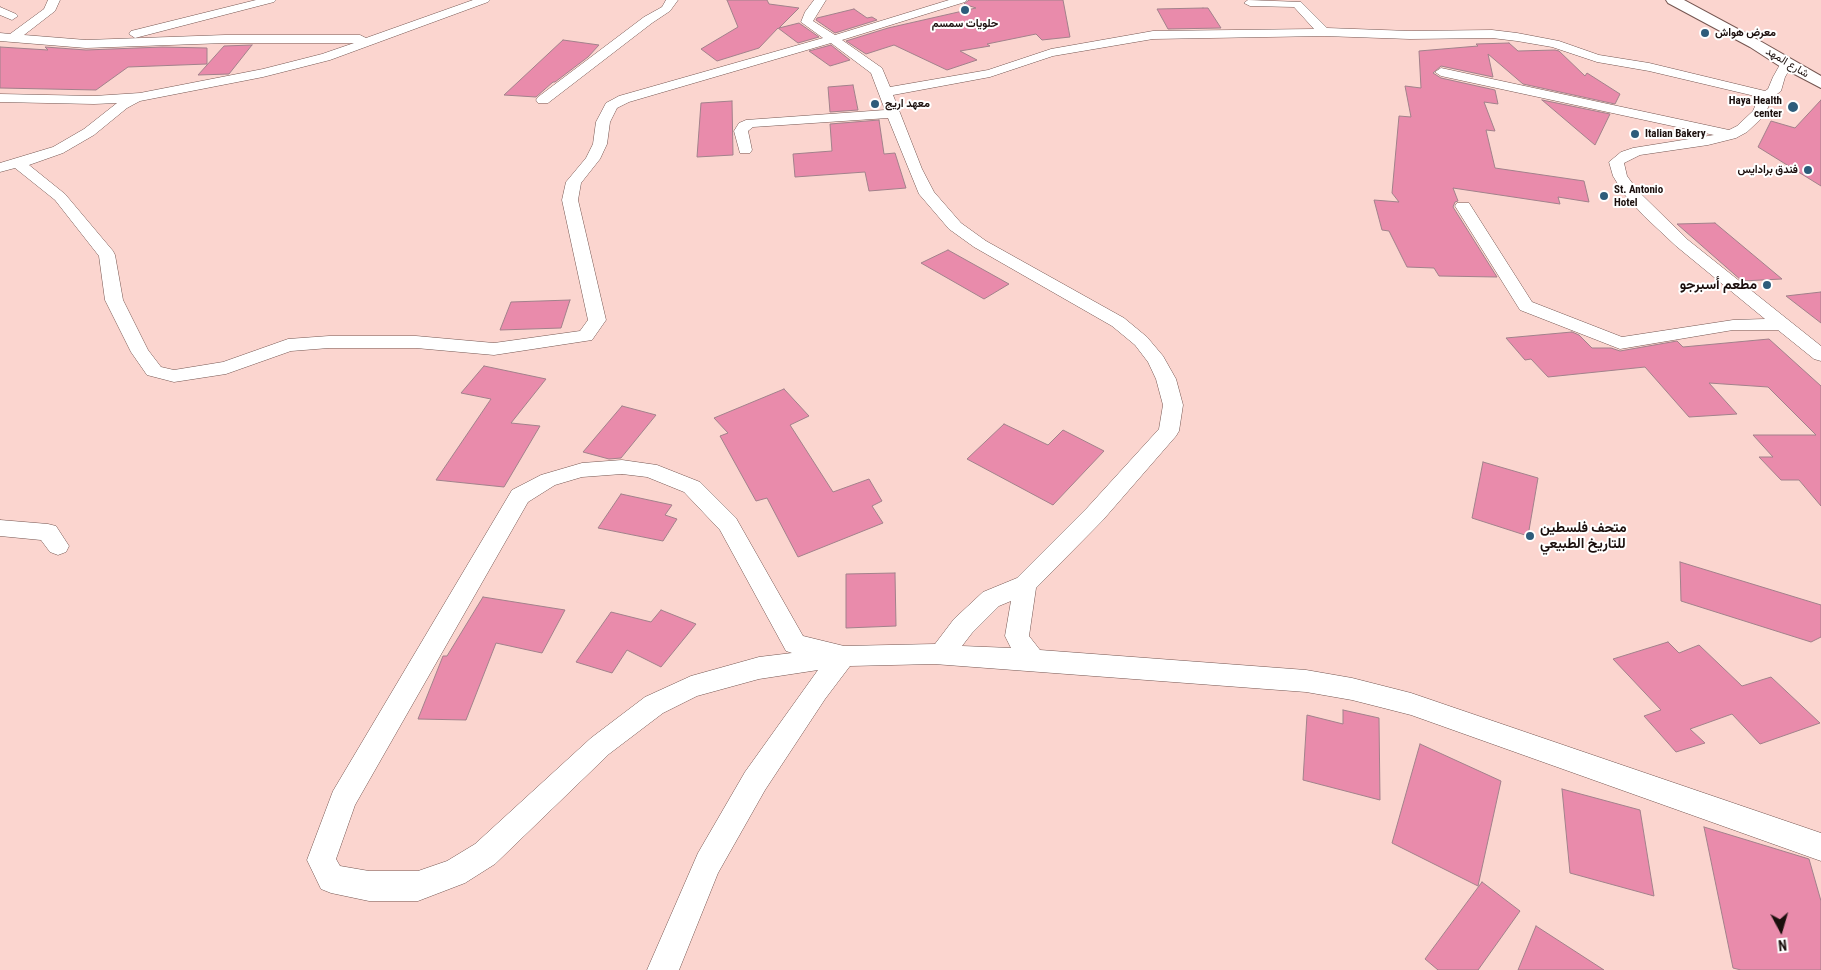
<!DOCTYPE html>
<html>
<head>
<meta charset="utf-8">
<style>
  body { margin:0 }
  #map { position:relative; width:1821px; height:970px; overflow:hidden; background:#fbd5cf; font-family:"Roboto Condensed",sans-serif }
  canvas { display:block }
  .north { position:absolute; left:1756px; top:905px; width:50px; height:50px; -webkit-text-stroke:4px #fff; paint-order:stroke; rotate:174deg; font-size:14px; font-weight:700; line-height:20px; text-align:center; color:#1b0f0d }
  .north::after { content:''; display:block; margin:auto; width:18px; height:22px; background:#1b0f0d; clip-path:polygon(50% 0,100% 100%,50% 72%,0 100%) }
</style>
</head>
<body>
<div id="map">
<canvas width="1821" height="970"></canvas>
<div class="north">N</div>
</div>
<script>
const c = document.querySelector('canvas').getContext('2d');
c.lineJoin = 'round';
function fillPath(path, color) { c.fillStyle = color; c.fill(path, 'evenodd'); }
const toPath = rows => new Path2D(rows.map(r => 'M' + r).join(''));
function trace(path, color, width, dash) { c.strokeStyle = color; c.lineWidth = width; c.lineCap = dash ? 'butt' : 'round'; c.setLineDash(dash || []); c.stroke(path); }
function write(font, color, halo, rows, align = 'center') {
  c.font = font + ' "Roboto Condensed",Vazirmatn,sans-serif'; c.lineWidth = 4; c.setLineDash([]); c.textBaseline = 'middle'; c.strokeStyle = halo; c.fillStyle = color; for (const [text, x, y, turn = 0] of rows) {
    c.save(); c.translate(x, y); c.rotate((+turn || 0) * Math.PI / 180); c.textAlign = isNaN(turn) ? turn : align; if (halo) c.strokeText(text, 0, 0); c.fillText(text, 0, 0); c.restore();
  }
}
const building = toPath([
  [727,0,767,0,769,4,799,8,779,28,799,23,819,37,798,43,778,28,759,48,717,61,701,49,738,27,727,0],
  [969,0,1063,0,1070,37,1042,40,1036,34,987,44,990,46,960,51,977,60,947,70,894,45,866,54,846,41,888,28,976,8,964,4,969,0],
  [1203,8,1208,8,1221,28,1168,29,1157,9,1203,8],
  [854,9,867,18,872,17,877,20,835,33,816,20,817,18,854,9],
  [563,40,599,45,588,57,555,82,553,82,536,97,504,95,563,40],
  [1509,43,1518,51,1555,50,1559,51,1585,76,1587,73,1620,94,1615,104,1523,84,1488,54,1493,77,1441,66,1433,73,1441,78,1495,90,1498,104,1484,102,1495,131,1486,130,1495,168,1584,181,1589,202,1558,197,1560,204,1453,188,1458,201,1455,202,1453,207,1497,277,1439,276,1434,268,1407,267,1389,231,1382,230,1374,200,1399,202,1392,193,1399,116,1411,117,1405,86,1421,88,1419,51,1478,46,1476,44,1509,43],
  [252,45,229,74,198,75,224,46,252,45],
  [831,45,850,60,830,66,809,51,831,45],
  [0,47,48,50,45,47,86,50,162,47,207,48,207,64,128,67,96,90,0,88,0,47],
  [853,85,858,110,830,112,828,87,853,85],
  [1542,100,1610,114,1595,145,1542,100],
  [1821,100,1821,186,1758,147,1771,121,1795,128,1821,100],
  [732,101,733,155,697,157,701,103,732,101],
  [879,120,884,154,895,153,906,188,869,191,865,172,795,177,793,154,832,151,830,124,879,120],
  [1715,223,1782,279,1742,281,1677,224,1715,223],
  [948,250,1009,284,984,299,921,263,948,250],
  [1821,292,1821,323,1786,296,1821,292],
  [570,300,561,328,500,330,511,302,570,300],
  [1572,332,1579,335,1592,348,1611,348,1620,351,1677,341,1683,347,1769,339,1821,386,1821,506,1799,480,1781,480,1759,457,1773,457,1753,435,1816,435,1768,387,1709,383,1737,414,1689,417,1645,367,1548,377,1531,359,1525,360,1506,338,1572,332],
  [484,366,546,379,511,423,540,426,504,487,436,480,491,399,461,393,484,366],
  [784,389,809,416,790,425,833,492,869,479,882,501,872,506,883,523,798,557,767,498,756,501,720,436,728,433,714,418,784,389],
  [622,406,656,415,621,458,609,459,583,452,622,406],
  [1004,424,1048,445,1063,430,1104,451,1053,505,967,459,1004,424],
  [1483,462,1538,478,1528,536,1472,518,1483,462],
  [621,494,672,505,665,515,677,519,663,541,598,528,621,494],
  [1680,562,1821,605,1821,637,1811,642,1681,601,1680,562],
  [895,573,896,626,846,628,846,574,895,573],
  [483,597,565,610,542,653,496,643,466,720,418,719,443,656,447,656,483,597],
  [661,610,696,624,661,667,627,650,612,673,576,662,611,612,651,622,661,610],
  [1668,642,1679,653,1699,645,1742,686,1771,677,1820,723,1760,744,1732,714,1690,729,1705,743,1676,752,1644,716,1661,710,1613,659,1668,642],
  [1343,710,1379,718,1380,800,1303,780,1307,715,1343,724,1343,710],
  [1420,744,1501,781,1478,886,1392,843,1420,744],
  [1562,789,1640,810,1654,896,1570,873,1562,789],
  [1704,827,1809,859,1821,901,1821,970,1741,970,1733,968,1704,827],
  [1482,882,1520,911,1478,970,1438,970,1425,959,1482,882],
  [1536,926,1604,970,1518,970,1536,926]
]);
const minor = toPath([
  [48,0,60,0,55,11,24,35,86,40,225,35,360,35,366,38,473,0,490,0,488,2,330,60,263,77,140,101,127,108,94,135,63,153,29,165,65,194,113,251,115,255,123,300,148,350,161,367,174,370,223,362,288,339,329,336,416,336,494,343,580,331,588,320,562,200,566,182,586,158,593,144,596,122,606,103,619,96,823,38,801,22,805,12,814,0,826,0,813,21,835,35,949,0,967,0,965,2,842,40,882,68,890,87,988,70,1051,49,1153,31,1314,29,1294,7,1250,6,1244,3,1248,0,1301,2,1327,28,1410,31,1492,30,1517,33,1559,41,1599,55,1649,63,1765,91,1768,89,1773,77,1782,61,1792,61,1793,64,1785,77,1781,91,1773,97,1764,116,1747,132,1736,138,1708,145,1640,155,1624,163,1627,176,1638,191,1688,240,1821,346,1821,361,1814,359,1778,330,1733,330,1620,349,1520,310,1455,206,1457,203,1469,203,1532,302,1622,337,1733,320,1765,319,1676,246,1644,216,1624,194,1613,176,1609,162,1621,152,1633,148,1714,135,1441,76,1435,72,1441,68,1729,130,1737,126,1753,111,1759,97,1649,71,1597,62,1552,47,1517,41,1492,38,1410,39,1324,36,1153,39,1053,56,990,77,893,95,922,169,934,192,961,223,986,241,1124,318,1147,337,1163,356,1176,379,1183,405,1179,431,1176,436,1103,520,1036,588,1029,636,1040,650,1306,670,1352,678,1411,693,1821,833,1821,861,1411,715,1352,700,1306,692,934,664,850,666,825,699,765,790,718,873,679,970,647,970,698,853,745,772,818,670,759,679,697,696,663,713,609,754,495,864,465,883,418,901,369,901,331,893,321,889,307,860,333,791,512,490,541,475,582,463,622,460,657,465,700,482,736,518,803,636,844,646,935,644,954,619,983,592,1017,578,1087,508,1159,429,1163,405,1156,379,1148,362,1135,345,1112,326,974,247,949,229,919,194,888,118,753,127,748,131,752,150,750,153,740,153,734,131,739,123,746,120,885,110,871,73,831,43,629,102,617,108,610,122,607,144,600,159,581,183,578,200,606,320,592,340,494,355,416,348,329,348,291,351,226,374,174,382,147,375,131,352,105,300,99,256,55,200,15,168,0,172,0,163,53,147,84,129,117,103,94,104,0,102,0,94,94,96,140,93,263,69,322,54,354,43,225,43,86,48,0,41,0,33,10,34,44,9,48,0],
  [622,474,647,477,684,492,720,530,786,651,792,653,759,657,691,676,645,697,591,738,475,844,447,861,418,871,369,871,340,866,336,859,355,805,528,502,555,485,582,477,622,474],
  [1011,601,1005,636,1011,648,962,646,972,633,999,606,1011,601],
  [256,0,276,0,274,2,135,38,129,34,131,31,256,0],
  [666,0,678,0,670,11,652,23,548,103,538,103,536,100,538,97,644,17,662,7,666,0],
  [0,7,16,14,18,16,12,20,0,15,0,7],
  [0,520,48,524,56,526,69,546,66,552,58,555,50,552,41,540,0,536,0,520]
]);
const tertiary = toPath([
  [1666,0,1684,0,1760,41,1821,76,1821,88,1781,67,1750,47,1668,3,1666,0]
]);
const markers = [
  [965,10,5,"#2d5c7b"],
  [1705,33,5,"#2d5c7b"],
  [875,104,5,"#2d5c7b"],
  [1793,107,6,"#2d5c7b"],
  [1635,134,5,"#2d5c7b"],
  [1808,170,5,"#2d5c7b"],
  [1604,196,5,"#2d5c7b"],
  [1767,285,5,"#2d5c7b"],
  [1530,536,5,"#2d5c7b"]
];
const farPoinames = [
  ["حلويات سمسم",965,24,"center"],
  ["معرض هواش",1715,33],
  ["Haya Health",1782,101,"right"],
  ["center",1782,114,"right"],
  ["معهد اريج",885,104],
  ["Italian Bakery",1645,134],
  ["فندق برادايس",1798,170,"right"],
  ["St. Antonio",1614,190],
  ["Hotel",1614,203]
];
const farStreetnames = [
  ["شارع المهد",1787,63,31]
];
const poiNames = [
  ["مطعم أسبرجو",1757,285],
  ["متحف فلسطين",1540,528,"left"],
  ["للتاريخ الطبيعي",1540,544,"left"]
];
fillPath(building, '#e98bab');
trace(building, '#a2818b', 1);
trace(minor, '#755651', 1);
trace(tertiary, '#755651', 2);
fillPath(minor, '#fff');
fillPath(tertiary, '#fff');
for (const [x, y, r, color] of markers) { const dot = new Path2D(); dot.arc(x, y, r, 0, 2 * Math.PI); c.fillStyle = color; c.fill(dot); trace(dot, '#fff', 2); }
write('bold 11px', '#1b0f0d', '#fff', farPoinames, 'left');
write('11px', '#1b0f0d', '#fff', farStreetnames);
write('bold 14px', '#1b0f0d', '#fff', poiNames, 'right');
</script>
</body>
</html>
